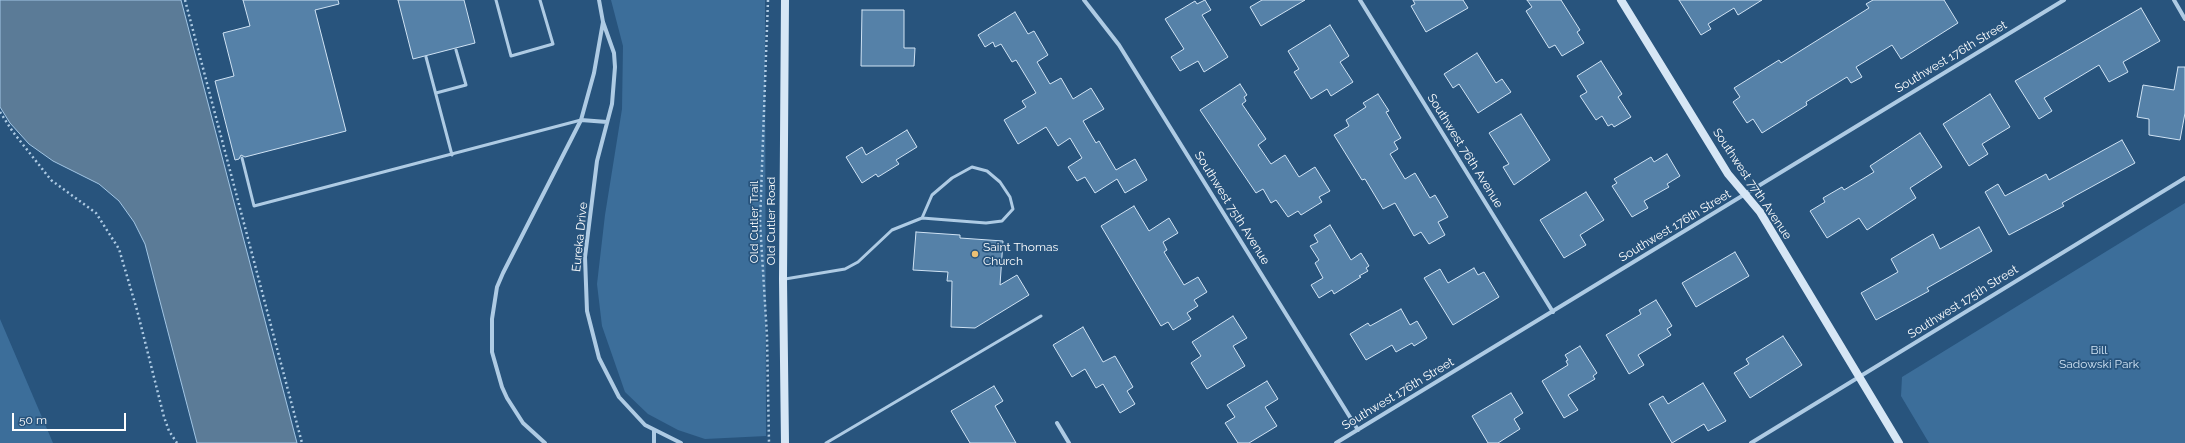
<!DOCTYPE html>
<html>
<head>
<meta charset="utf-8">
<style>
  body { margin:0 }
  #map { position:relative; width:2185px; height:443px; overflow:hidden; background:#28547d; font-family:Raleway,sans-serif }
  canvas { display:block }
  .scale { position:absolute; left:12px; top:413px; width:114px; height:18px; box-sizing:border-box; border:2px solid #fff; border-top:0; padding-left:5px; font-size:12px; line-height:14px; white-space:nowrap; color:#fff; -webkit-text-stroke:3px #28547d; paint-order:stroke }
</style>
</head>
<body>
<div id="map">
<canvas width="2185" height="443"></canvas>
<div class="scale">50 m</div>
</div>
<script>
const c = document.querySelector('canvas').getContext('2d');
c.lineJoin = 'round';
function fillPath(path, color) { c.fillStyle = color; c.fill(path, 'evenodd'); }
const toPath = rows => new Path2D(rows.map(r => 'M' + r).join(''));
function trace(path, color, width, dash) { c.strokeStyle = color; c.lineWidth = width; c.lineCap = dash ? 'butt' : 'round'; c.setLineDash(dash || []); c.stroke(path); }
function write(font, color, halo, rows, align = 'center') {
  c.font = font + ' Raleway,sans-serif'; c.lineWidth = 3.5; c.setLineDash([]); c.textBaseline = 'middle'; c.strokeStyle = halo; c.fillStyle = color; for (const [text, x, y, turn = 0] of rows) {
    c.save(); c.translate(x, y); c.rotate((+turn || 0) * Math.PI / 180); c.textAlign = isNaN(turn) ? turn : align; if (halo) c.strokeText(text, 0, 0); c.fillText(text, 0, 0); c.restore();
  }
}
const green = toPath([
  [611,0,765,0,766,436,705,439,678,430,648,414,625,392,602,326,597,284,605,215,622,109,623,46],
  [2185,203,2185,443,1929,443,1901,396,1902,377],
  [0,319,53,443,0,443]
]);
const water = toPath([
  [0,0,181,0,297,443,197,443,145,244,134,222,119,201,99,184,53,161,29,144,10,123,0,107,0,0]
]);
const building = toPath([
  [243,0,338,0,339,4,315,10,346,131,245,157,241,155,239,159,235,160,215,81,234,76,223,33,250,26,243,0],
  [398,0,464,0,475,43,413,59,398,0],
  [1205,0,1211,10,1202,15,1228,57,1204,72,1198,61,1180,71,1171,57,1184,49,1165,19,1195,1,1197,4,1205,0],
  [1262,0,1305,0,1261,26,1250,7,1262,0],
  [1413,0,1463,0,1468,8,1426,32,1411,6,1415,4,1413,0],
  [1527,0,1561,0,1580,30,1577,32,1584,43,1562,56,1555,45,1549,48,1526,11,1532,7,1527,0],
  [1679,0,1762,0,1738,15,1734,8,1708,24,1711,29,1701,35,1679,0],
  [1873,0,1944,0,1958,23,1901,59,1892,45,1856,67,1862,77,1851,83,1847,77,1806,102,1807,105,1762,133,1753,119,1747,123,1733,102,1740,97,1734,88,1779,60,1781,63,1869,8,1866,4,1873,0],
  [2141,8,2160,41,2123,62,2128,72,2109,82,2099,65,2044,98,2052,111,2039,119,2015,81,2141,8],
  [862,10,904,10,904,48,915,48,914,66,861,66,862,10],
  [1015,12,1028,34,1034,31,1048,55,1037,62,1050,84,1061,78,1073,99,1091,88,1104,109,1083,121,1096,143,1099,141,1116,170,1135,159,1147,180,1125,193,1117,179,1095,193,1085,177,1077,181,1068,167,1082,158,1070,138,1058,146,1046,127,1018,144,1004,120,1026,107,1022,101,1036,93,1016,60,1012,62,1001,44,995,47,993,42,985,47,978,35,1015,12],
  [1330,25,1349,56,1340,62,1353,82,1331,96,1327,89,1311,99,1294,72,1299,69,1288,51,1330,25],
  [1477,53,1496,83,1502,79,1511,92,1478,113,1459,84,1453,88,1444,74,1477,53],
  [1601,61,1622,94,1618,97,1631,117,1614,127,1612,124,1608,126,1602,116,1596,120,1580,96,1587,92,1577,76,1601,61],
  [2178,67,2185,67,2185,113,2180,140,2149,135,2149,119,2137,117,2143,85,2174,90,2178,67],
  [1240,84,1247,95,1244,97,1246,101,1242,104,1266,139,1258,145,1271,164,1285,155,1299,177,1315,167,1330,191,1319,197,1322,202,1301,215,1298,211,1288,217,1276,200,1271,203,1263,189,1256,193,1200,110,1240,84],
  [1378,94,1389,111,1386,112,1401,138,1394,142,1398,149,1390,154,1405,179,1415,173,1430,198,1435,195,1448,217,1438,222,1445,235,1429,244,1421,232,1414,236,1395,203,1383,209,1365,179,1362,180,1334,135,1349,126,1346,120,1366,107,1363,103,1378,94],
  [1990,94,2010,127,1982,144,1988,154,1969,166,1943,124,1990,94],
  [1521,114,1550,160,1514,185,1503,167,1509,164,1489,133,1521,114],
  [907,130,917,147,896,160,899,164,878,177,876,174,862,183,846,157,862,147,866,155,907,130],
  [1920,133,1942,167,1910,188,1916,198,1867,230,1859,218,1827,238,1810,211,1825,202,1823,198,1842,187,1844,190,1874,172,1870,166,1920,133],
  [2122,140,2135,163,2062,203,2064,206,2009,235,1985,192,1998,184,2005,196,2046,174,2049,180,2122,140],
  [1667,154,1680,176,1667,184,1669,187,1644,201,1648,208,1632,217,1612,186,1617,183,1614,179,1651,157,1654,162,1667,154],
  [1586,192,1604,220,1580,235,1586,245,1564,258,1540,220,1586,192],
  [1134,206,1149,231,1169,218,1178,233,1163,242,1167,250,1164,252,1184,285,1198,277,1207,292,1194,300,1198,306,1187,313,1191,319,1173,330,1168,322,1161,326,1101,226,1134,206],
  [1330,225,1351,260,1361,253,1369,266,1366,268,1368,271,1359,276,1361,277,1334,294,1332,290,1319,298,1311,285,1323,278,1315,263,1319,260,1310,246,1318,242,1314,235,1330,225],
  [1979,227,1992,251,1927,288,1929,291,1876,320,1861,293,1898,272,1891,259,1933,234,1940,249,1979,227],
  [916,232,960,235,960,238,1003,241,1000,285,1017,275,1029,295,975,328,951,327,952,281,947,281,948,272,913,270,916,232],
  [1735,252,1749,276,1696,307,1682,283,1735,252],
  [1474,268,1478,275,1484,272,1499,297,1453,325,1424,278,1440,269,1448,283,1474,268],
  [1656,300,1672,326,1667,329,1671,335,1638,355,1644,365,1629,374,1606,335,1641,314,1639,310,1656,300],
  [1401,309,1410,325,1417,321,1427,338,1414,346,1412,343,1396,352,1392,345,1366,360,1350,334,1368,323,1370,326,1401,309],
  [1233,316,1247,338,1233,346,1245,366,1207,389,1191,363,1201,356,1192,342,1233,316],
  [1083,327,1103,362,1115,356,1133,387,1127,391,1135,404,1120,413,1103,384,1096,388,1085,369,1072,377,1053,345,1083,327],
  [1783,336,1802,365,1750,398,1734,373,1749,364,1746,359,1783,336],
  [1580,346,1597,373,1593,376,1595,379,1568,395,1578,410,1564,418,1542,381,1568,365,1566,361,1568,360,1565,355,1580,346],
  [1267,381,1278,399,1265,407,1277,426,1249,443,1238,443,1225,423,1235,417,1227,405,1267,381],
  [1703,383,1726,421,1708,431,1704,424,1672,443,1649,404,1663,396,1668,404,1703,383],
  [994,386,1003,401,995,406,1016,443,970,443,951,411,994,386],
  [1511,393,1523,413,1514,419,1520,429,1498,443,1488,443,1472,416,1511,393]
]);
const path = toPath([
  [185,0,302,443],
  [768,0,760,222,767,336,769,443],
  [0,112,13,132,51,180,96,213,119,249,137,310,164,417,169,431,177,443]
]);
const lane = toPath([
  [496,0,511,56,553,44,540,0],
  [426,57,452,155],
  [436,93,466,85,456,50],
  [242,158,254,206,581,120],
  [785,279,845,269,858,262,892,230,922,218,986,223,1002,221,1013,209,1010,197,1000,182,987,171,972,167,952,178,932,195,922,218],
  [826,443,1041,316]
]);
const street = toPath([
  [599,0,603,22,614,53,615,67,612,104,597,161,585,257,587,311,599,358,619,397,645,425,681,443],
  [1084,0,1119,45,1358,430],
  [1360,0,1553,312],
  [2174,0,2185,19],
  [581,120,607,122],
  [1057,423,1069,443],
  [654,431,654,443],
  [545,443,523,423,507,398,502,387,492,352,492,319,497,287,503,273,581,120,594,73,603,22],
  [1336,443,2064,0],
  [1751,443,2185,178]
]);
const secondary = toPath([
  [785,0,783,279,785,443],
  [1621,0,1728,174,1760,212,1899,443]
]);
const markers = [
  [975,254,4,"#ecc074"]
];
const streetNames = [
  ["Southwest 176th Street",1951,57,-31],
  ["Southwest 76th Avenue",1465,151,58],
  ["Southwest 77th Avenue",1752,184,56],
  ["Southwest 75th Avenue",1232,208,58],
  ["Old Cutler Road",771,221,-90],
  ["Old Cutler Trail",754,222,-90],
  ["Southwest 176th Street",1675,226,-31],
  ["Eureka Drive",580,237,-84],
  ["Southwest 175th Street",1963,302,-32],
  ["Southwest 176th Street",1398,394,-31]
];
const poiNames = [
  ["Saint Thomas",983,247],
  ["Church",983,261]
];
const parkNames = [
  ["Bill",2099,350],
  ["Sadowski Park",2099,364]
];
fillPath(green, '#3c6e9a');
fillPath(water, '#5b7b97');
trace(water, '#a2c6e5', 1);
fillPath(building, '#5581a8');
trace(building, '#d0e3f4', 1);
trace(path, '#aecbe4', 2.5, [2, 3]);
trace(lane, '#aecbe4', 3);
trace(street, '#aecbe4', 4);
trace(secondary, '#d6e6f5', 8);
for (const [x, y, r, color] of markers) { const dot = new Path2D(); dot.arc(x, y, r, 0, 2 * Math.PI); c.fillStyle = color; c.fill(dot); trace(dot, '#28547d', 1.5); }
write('12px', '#fff', '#28547d', streetNames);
write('12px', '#fff', '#28547d', poiNames, 'left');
write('12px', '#d0e3f4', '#28547d', parkNames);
</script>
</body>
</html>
